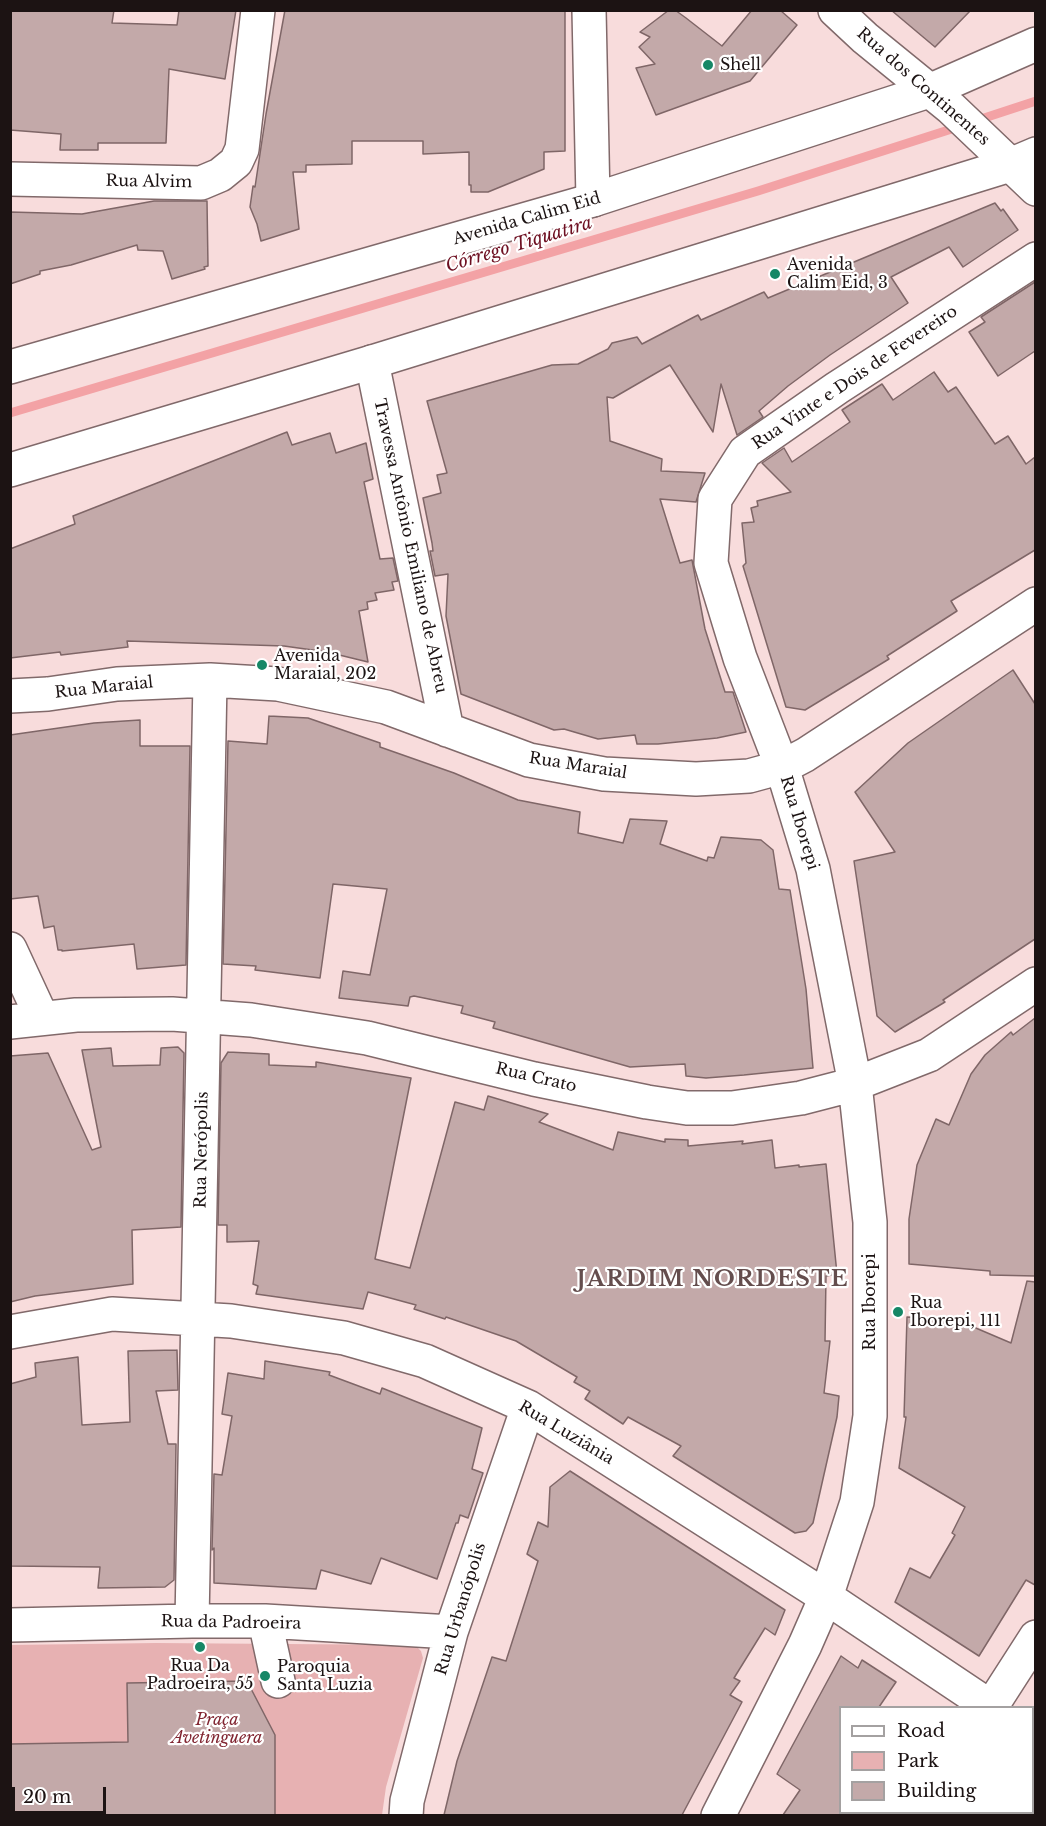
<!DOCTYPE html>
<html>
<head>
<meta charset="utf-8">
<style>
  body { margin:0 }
  #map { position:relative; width:1046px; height:1826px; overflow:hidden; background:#f8dcdc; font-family:"Libre Baskerville",serif }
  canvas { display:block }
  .frame { position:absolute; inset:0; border:12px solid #1c1313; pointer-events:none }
  .legend { position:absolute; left:839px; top:1706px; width:195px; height:108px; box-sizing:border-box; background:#fff; border:2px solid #a4a1a1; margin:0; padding:8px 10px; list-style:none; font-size:18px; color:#1c1313 }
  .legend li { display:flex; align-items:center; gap:12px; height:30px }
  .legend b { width:30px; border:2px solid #a4a1a1 }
  .scale { position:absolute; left:12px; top:1787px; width:94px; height:27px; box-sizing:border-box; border:3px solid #1c1313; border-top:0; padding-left:8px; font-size:18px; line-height:21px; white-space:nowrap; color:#1c1313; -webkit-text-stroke:4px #fff; paint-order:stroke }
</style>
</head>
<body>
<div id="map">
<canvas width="1046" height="1826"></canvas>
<div class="frame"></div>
<ul class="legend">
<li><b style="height:8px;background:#fff"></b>Road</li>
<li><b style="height:16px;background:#e7b1b2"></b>Park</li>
<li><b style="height:16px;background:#c3a9a9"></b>Building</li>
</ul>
<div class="scale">20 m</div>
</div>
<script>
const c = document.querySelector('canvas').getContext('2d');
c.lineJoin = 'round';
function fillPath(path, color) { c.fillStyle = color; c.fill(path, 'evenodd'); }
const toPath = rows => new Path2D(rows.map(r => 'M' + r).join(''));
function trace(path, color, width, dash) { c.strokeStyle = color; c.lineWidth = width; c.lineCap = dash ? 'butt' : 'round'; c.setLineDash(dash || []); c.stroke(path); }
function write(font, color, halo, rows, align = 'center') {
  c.font = font + ' "Libre Baskerville",serif'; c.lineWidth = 4.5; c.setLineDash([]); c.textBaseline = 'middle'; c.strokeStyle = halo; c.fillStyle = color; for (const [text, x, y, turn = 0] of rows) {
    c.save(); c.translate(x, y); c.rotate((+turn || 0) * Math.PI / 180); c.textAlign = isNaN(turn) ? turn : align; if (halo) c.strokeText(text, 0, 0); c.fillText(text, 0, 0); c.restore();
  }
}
const green = toPath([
  [156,1643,415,1645,421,1651,423,1658,386,1787,382,1815,11,1816,10,1645]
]);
const stream = toPath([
  [975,121,1036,101],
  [10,413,758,191,961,126]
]);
const building = toPath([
  [10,10,114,10,112,23,177,25,179,10,236,10,225,79,169,69,166,143,98,143,98,150,60,150,61,134,10,130,10,10],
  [285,10,565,10,565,151,544,152,544,169,488,192,471,192,471,185,469,185,469,152,423,154,423,141,352,141,352,164,306,165,306,172,293,172,299,229,261,241,257,224,250,207,253,186,255,187,266,114,285,10],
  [669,10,675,10,686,18,722,46,752,10,780,10,797,25,750,81,656,115,636,68,655,64,639,47,650,37,640,32,669,10],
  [891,10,971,10,935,47,891,10],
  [154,201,207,201,208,266,204,267,205,269,172,279,163,251,138,250,137,245,71,265,40,271,40,274,10,284,10,212,82,214,154,201],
  [995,203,1001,211,1003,209,1018,230,963,267,949,247,891,277,908,303,830,355,788,386,759,411,763,417,737,435,721,384,713,432,670,365,613,398,607,397,610,441,662,459,661,471,705,473,696,502,660,499,680,563,692,560,705,629,725,692,733,692,746,732,717,738,658,744,637,744,635,735,598,739,564,729,554,730,461,694,446,616,448,574,435,576,430,551,433,551,432,543,423,498,441,493,437,475,447,473,427,401,552,365,578,364,608,349,612,343,637,337,642,344,698,315,701,320,764,292,768,298,995,203],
  [1035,282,1035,351,998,376,969,332,985,322,981,317,1035,282],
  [934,372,948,392,956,387,995,444,1008,436,1026,464,1035,457,1035,550,951,601,957,611,887,656,889,659,805,710,786,707,743,566,746,563,742,523,754,522,751,508,758,506,757,501,791,492,762,463,784,448,792,462,850,422,842,410,882,384,893,400,934,372],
  [287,432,292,445,330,433,336,453,366,443,373,479,364,482,380,559,393,558,398,581,392,582,394,590,375,593,377,600,367,602,368,609,359,611,368,662,327,652,284,646,127,641,128,647,61,655,60,652,10,658,10,549,75,524,73,516,287,432],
  [1013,670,1035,704,1035,939,943,1000,945,1002,895,1032,877,1016,854,861,895,852,855,792,908,743,1013,670],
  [269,716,308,718,380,743,380,747,454,773,518,800,580,812,578,833,623,843,630,819,667,821,660,844,707,861,708,857,714,858,721,837,761,840,773,850,779,889,790,890,806,989,813,1068,744,1075,706,1078,686,1076,685,1064,630,1067,493,1028,495,1022,461,1013,463,1006,414,996,410,997,408,1006,339,998,343,971,370,975,387,889,333,884,320,978,255,970,256,966,223,964,228,741,267,744,269,716],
  [140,720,140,746,190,746,186,965,137,969,134,944,62,951,62,950,58,950,54,926,44,928,38,896,10,899,10,735,94,723,140,720],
  [1035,1018,1035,1276,990,1275,990,1271,909,1264,909,1219,917,1165,936,1119,949,1125,971,1074,985,1055,1011,1032,1013,1035,1035,1018],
  [178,1047,184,1053,181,1227,132,1230,133,1284,35,1296,10,1302,10,1056,48,1053,92,1150,101,1147,82,1050,111,1048,113,1066,160,1065,161,1048,178,1047],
  [228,1052,269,1054,269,1065,316,1067,316,1062,411,1078,375,1259,410,1268,455,1102,484,1110,488,1096,548,1114,539,1122,613,1150,618,1132,665,1142,665,1139,688,1140,688,1146,743,1141,742,1144,772,1140,775,1168,799,1165,799,1167,826,1164,837,1274,826,1276,825,1341,830,1341,824,1393,839,1396,837,1417,813,1523,806,1531,795,1533,673,1456,681,1446,628,1417,623,1424,585,1399,590,1391,574,1382,577,1377,516,1341,446,1317,445,1319,414,1309,416,1305,368,1292,363,1309,256,1294,258,1286,253,1284,259,1241,227,1242,227,1225,218,1225,221,1063,228,1052],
  [1027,1281,1035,1282,1035,1585,1026,1580,979,1656,895,1602,910,1568,930,1578,955,1535,952,1533,965,1507,899,1468,906,1417,904,1417,907,1317,957,1320,1011,1343,1027,1281],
  [177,1350,178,1390,156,1391,168,1444,176,1444,174,1580,165,1587,98,1588,100,1567,10,1566,10,1384,36,1377,35,1363,78,1357,82,1425,130,1422,128,1351,177,1350],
  [265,1361,330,1372,329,1375,380,1394,382,1388,482,1428,472,1469,483,1473,468,1518,460,1515,458,1523,456,1523,437,1579,381,1558,371,1584,321,1570,316,1589,214,1583,214,1548,212,1550,214,1474,222,1475,232,1416,222,1414,228,1373,264,1379,265,1361],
  [570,1471,785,1610,775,1635,765,1628,734,1678,740,1681,730,1695,742,1702,682,1815,444,1815,457,1761,492,1657,506,1661,538,1561,527,1554,538,1522,548,1527,550,1487,570,1471],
  [841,1656,858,1668,862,1660,896,1682,879,1707,840,1707,840,1812,878,1812,883,1815,783,1815,800,1790,777,1774,841,1656],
  [247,1681,275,1735,275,1815,10,1815,10,1744,128,1742,127,1683,247,1681]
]);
const minor = toPath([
  [589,10,593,200],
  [835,10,865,38,951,108,1036,189],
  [10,179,201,183,220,175,236,162,242,149,258,10],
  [372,362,447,730],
  [10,696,48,694,117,684,210,680,278,684,386,707,529,760,604,774,696,779,749,776,782,767,805,755,1036,604],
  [10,949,42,1018],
  [10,1022,76,1015,172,1014,251,1020,367,1038,534,1079,647,1102,687,1108,732,1108,801,1098,855,1084,929,1055,1036,984],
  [10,1332,112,1314,198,1319,231,1321,344,1338,425,1361,528,1407,826,1597,992,1708],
  [192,1621,210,680],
  [265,1621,278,1681],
  [10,1625,192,1621,265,1621,451,1632],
  [991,1707,1036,1637],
  [1032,1734,1036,1736],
  [406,1816,407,1801,451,1632,528,1407],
  [718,1816,805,1645,826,1597,857,1502,870,1416,870,1222,855,1084,813,869,782,767,740,658,711,563,715,499,745,452,837,388,1036,259]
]);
const major = toPath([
  [10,367,593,200,929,91,1036,44],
  [10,470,372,362,1010,165,1036,154]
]);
const markers = [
  [708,65,6,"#168766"],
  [775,274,6,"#168766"],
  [262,665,6,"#168766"],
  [898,1312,6,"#168766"],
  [200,1647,6,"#168766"],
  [265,1676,6,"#168766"]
];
const poiNames = [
  ["Shell",720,65],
  ["Avenida",787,265],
  ["Calim Eid, 3",787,283],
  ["Avenida",274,656],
  ["Maraial, 202",274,674],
  ["Rua",910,1303],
  ["Iborepi, 111",910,1321],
  ["Rua Da",200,1666,"center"],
  ["Padroeira, 55",200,1684,"center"],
  ["Paroquia",277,1667],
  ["Santa Luzia",277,1685]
];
const streetNames = [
  ["Rua dos Continentes",923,87,41],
  ["Rua Alvim",149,182,1],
  ["Avenida Calim Eid",527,219,-16],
  ["Rua Vinte e Dois de Fevereiro",855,378,-34],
  ["Travessa Antônio Emiliano de Abreu",410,546,78],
  ["Rua Maraial",104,688,-6],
  ["Rua Maraial",578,766,9],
  ["Rua Iborepi",799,823,73],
  ["Rua Crato",536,1078,13],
  ["Rua Nerópolis",202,1150,-89],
  ["Rua Iborepi",870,1302,-90],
  ["Rua Luziânia",566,1433,31],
  ["Rua Urbanópolis",461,1609,-73],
  ["Rua da Padroeira",231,1623,1]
];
const parkNames = [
  ["Praça",217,1720],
  ["Avetinguera",217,1738]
];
const waterNames = [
  ["Córrego Tiquatira",519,245,-17]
];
const districtNames = [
  ["JARDIM NORDESTE",713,1280]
];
fillPath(green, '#e7b1b2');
trace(stream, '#f3a2a5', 9);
fillPath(building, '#c3a9a9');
trace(building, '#7f6667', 1.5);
trace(minor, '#81696a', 36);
trace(major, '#81696a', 36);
trace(minor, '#fff', 33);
trace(major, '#fff', 33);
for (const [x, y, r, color] of markers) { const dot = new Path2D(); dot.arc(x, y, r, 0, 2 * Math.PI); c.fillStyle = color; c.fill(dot); trace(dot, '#fff', 2); }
write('16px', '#1c1313', '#fff', poiNames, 'left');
write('16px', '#1c1313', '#fff', streetNames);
write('italic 16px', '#802430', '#fff', parkNames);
write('italic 18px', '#6d0f21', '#fff', waterNames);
c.letterSpacing = '1.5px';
write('bold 22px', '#644d4d', '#fff', districtNames);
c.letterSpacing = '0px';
</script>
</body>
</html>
